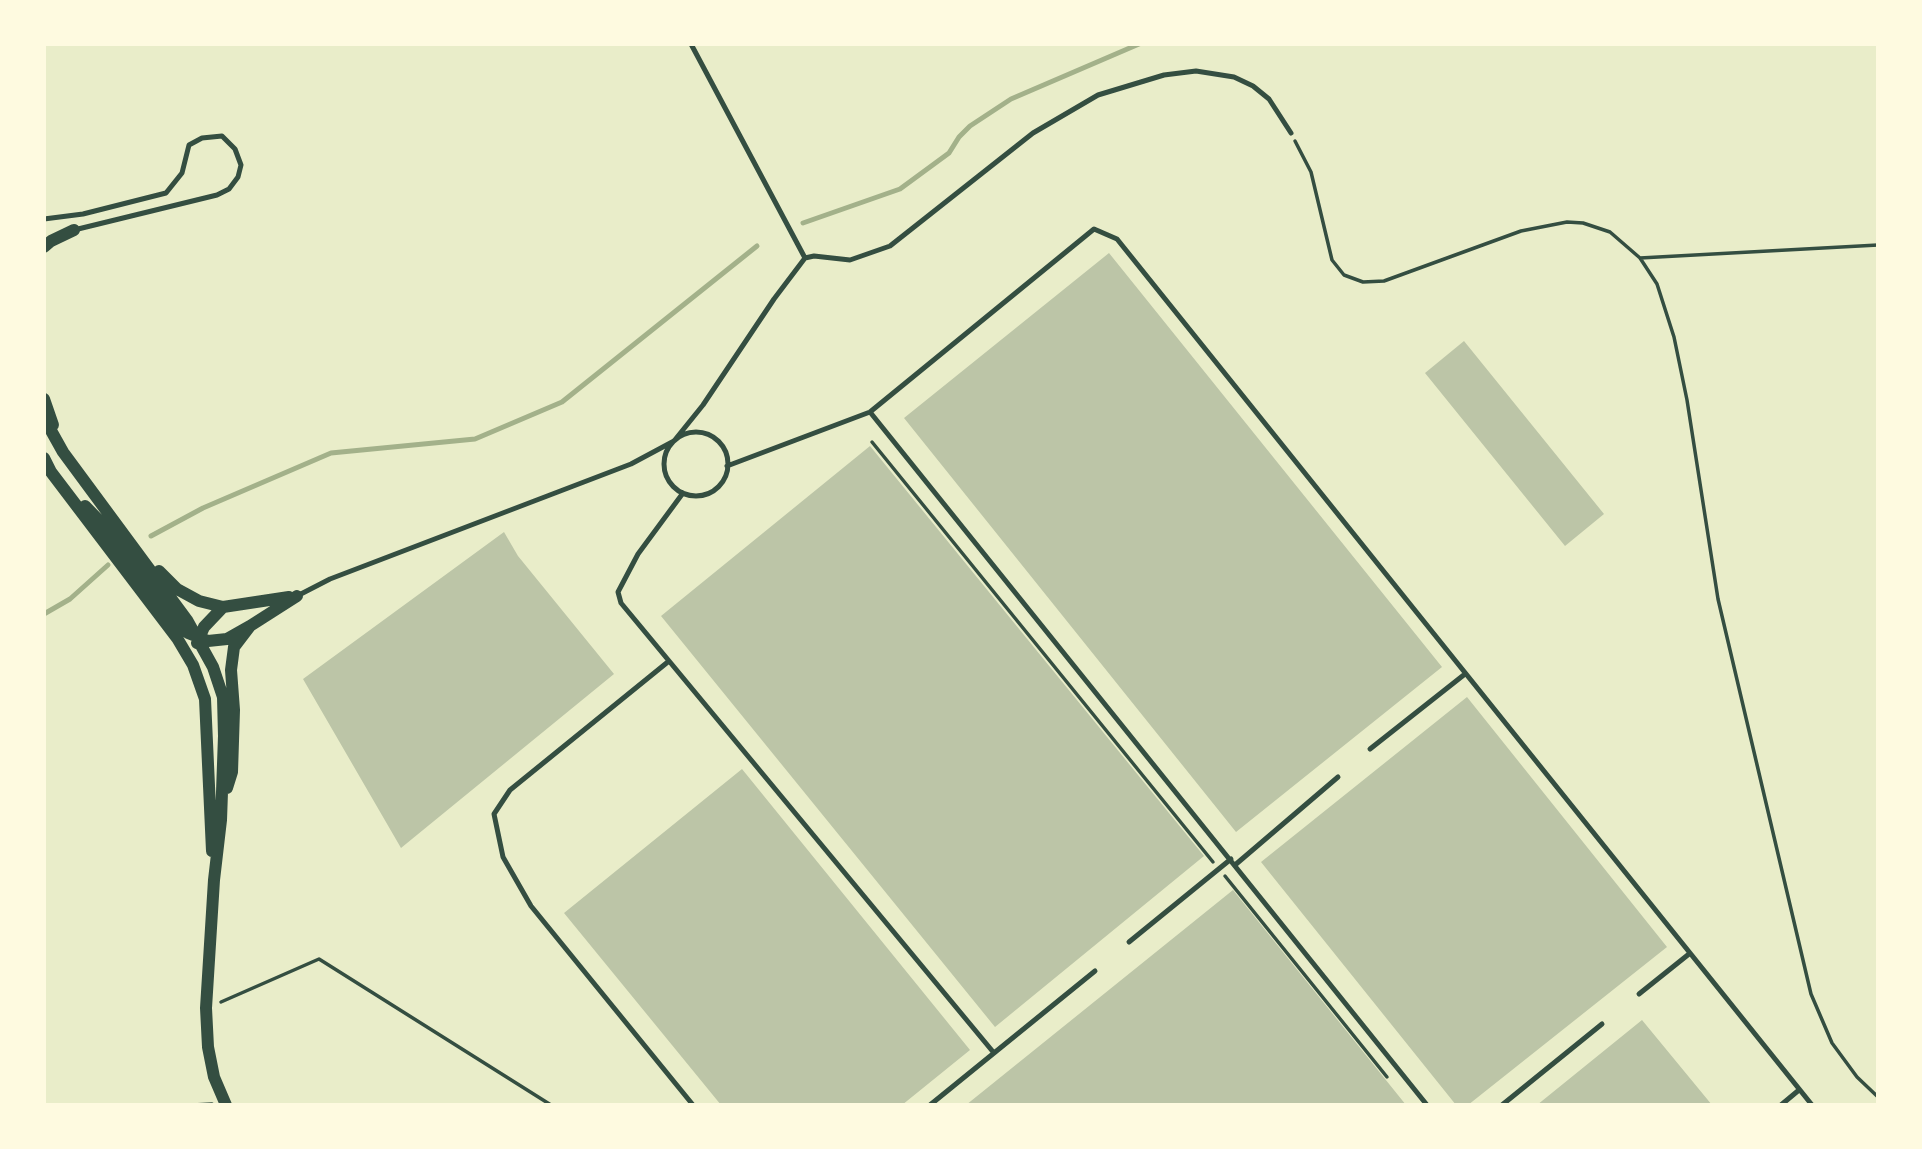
<!DOCTYPE html>
<html>
<head>
<meta charset="utf-8">
<style>
	body { margin:0 }
	#map { position:relative; width:1922px; height:1149px; overflow:hidden; background:#e9edc9; font-family:"Golos Text",sans-serif }
	canvas { display:block }
	.frame { position:absolute; inset:0; border:46px solid #fefae0; pointer-events:none }
</style>
</head>
<body>
<div id="map">
<canvas width="1922" height="1149"></canvas>
<div class="frame"></div>
</div>
<script>
const g = document.querySelector('canvas').getContext('2d');
g.lineJoin = 'round';
const shape = rows => new Path2D(rows.map(r => 'M' + r).join(''));
function trace(path, color, width, dash) { g.strokeStyle = color; g.lineWidth = width; g.lineCap = dash ? 'butt' : 'round'; g.setLineDash(dash || []); g.stroke(path); }
function fillPath(path, color) { g.fillStyle = color; g.fill(path, 'evenodd'); }
trace(shape([
	[803,223,900,189,949,153,959,137,970,126,1011,99,1139,44],
	[151,536,203,508,331,453,475,439,562,402,757,246],
	[44,614,70,599,108,565]
]), '#a3b18a', 5);
fillPath(shape([
	[1109,253,1442,667,1236,832,904,418],
	[1464,341,1604,514,1565,546,1425,373],
	[870,446,1204,856,995,1027,661,616],
	[504,532,518,556,614,674,401,848,303,679],
	[1467,697,1667,947,1468,1105,1456,1105,1261,862],
	[742,769,970,1050,902,1105,721,1105,564,913],
	[1233,890,1406,1105,966,1105],
	[1642,1020,1712,1105,1537,1105]
]), '#bcc5a7');
trace(shape([
	[1295,141,1311,172,1332,260,1344,275,1363,282,1384,281,1521,231,1567,222,1583,223,1610,232,1640,258,1657,284,1674,337,1687,400,1718,599,1811,994,1832,1043,1857,1077,1878,1097],
	[1640,258,1878,245],
	[872,442,1213,862],
	[1225,876,1387,1077],
	[221,1002,319,959,551,1105],
	[193,1105,212,1104]
]), '#344e41', 3.5);
trace(shape([
	[691,44,805,258],
	[44,219,83,214,166,193,182,173,189,145,202,138,222,136,235,149,241,165,238,177,229,189,217,195,74,230],
	[870,412,1427,1105],
	'664 464a32 32 0 1 1 64 0a32 32 0 1 1-64 0Z',
	[727,466,870,412,1094,229,1117,239,1812,1105],
	[683,493,638,554,618,592,621,603,994,1053],
	[297,596,330,579,631,464,674,441,703,405,774,299,805,258,814,256,850,260,890,246,1033,133,1098,95,1164,75,1196,71,1234,77,1253,86,1269,99,1291,133],
	[669,661,510,790,494,814,503,857,531,906,693,1105],
	[1370,749,1465,674],
	[1235,865,1338,777],
	[1129,942,1231,859],
	[1639,994,1689,954],
	[930,1105,1095,971],
	[1502,1105,1602,1024],
	[1781,1105,1799,1090]
]), '#344e41', 5);
trace(shape([
	[44,247,51,241,74,230],
	[44,399,53,425],
	[44,418,63,452,187,620,213,667,223,697,224,736,221,820,214,880,206,1008,208,1047,214,1077,226,1105],
	[44,458,51,472,177,638,193,665,205,699,212,851],
	[85,506,116,538,175,622,188,633,208,641,227,639,250,626],
	[159,571,177,589,199,601,223,607,289,597],
	[197,643,204,627,223,607],
	[227,788,232,772,234,710,231,670,234,647,250,626,297,596]
]), '#344e41', 12);
</script>
</body>
</html>
